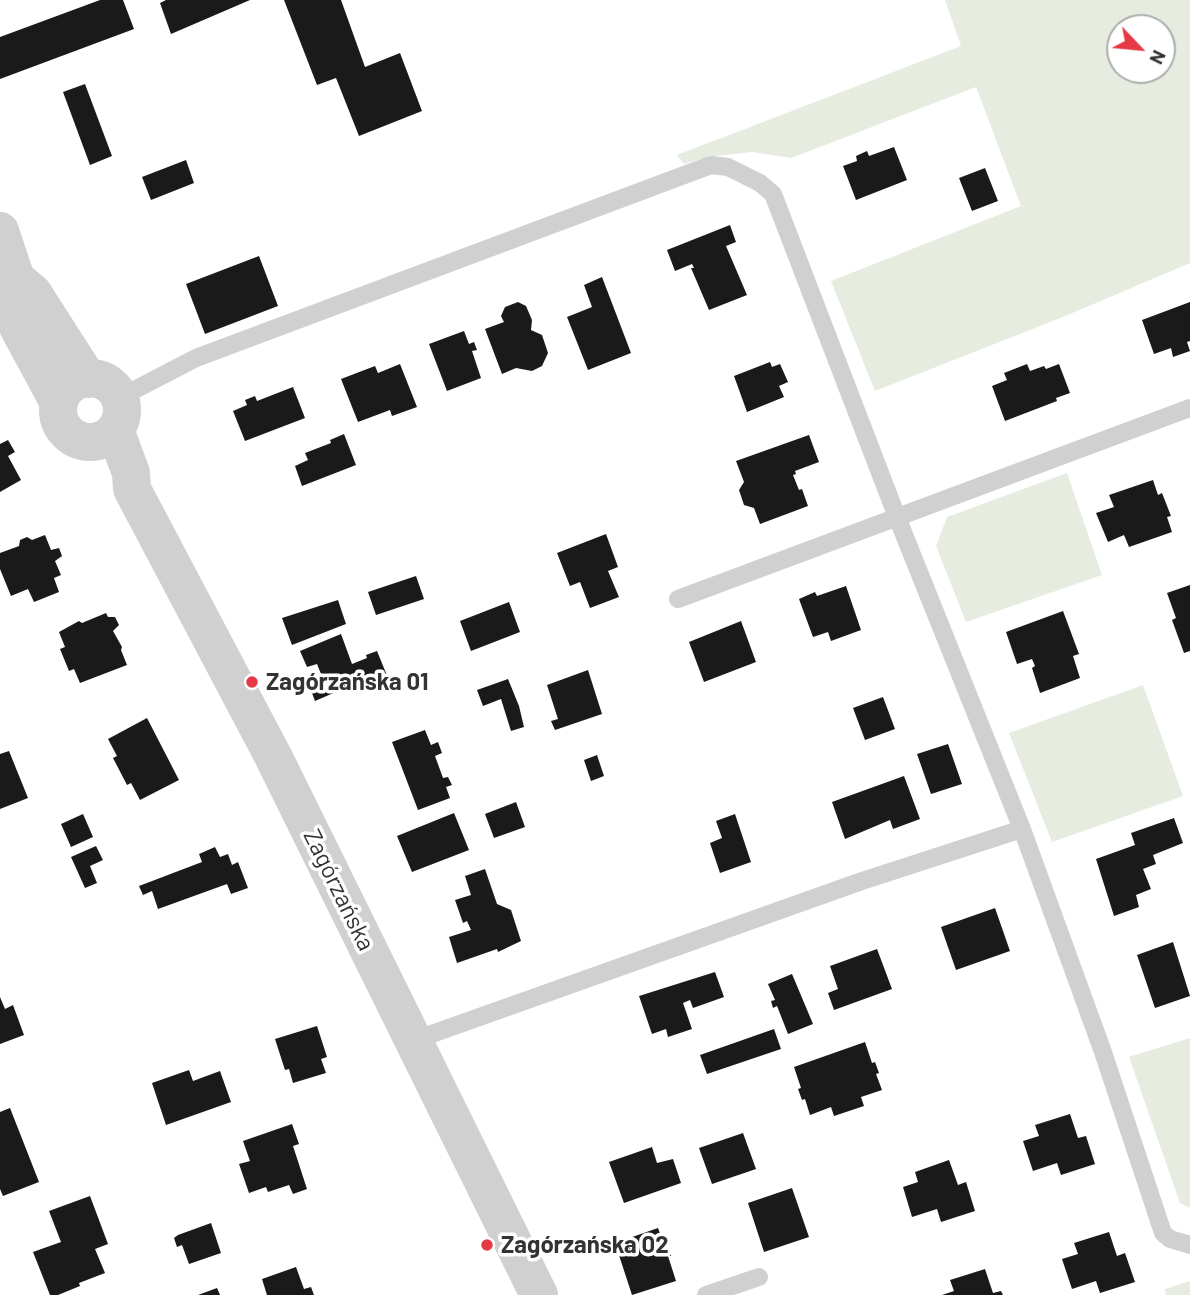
<!DOCTYPE html>
<html>
<head>
<meta charset="utf-8">
<style>
	body { margin:0 }
	#map { position:relative; width:1190px; height:1295px; overflow:hidden; background:#fff; font-family:Barlow,sans-serif }
	canvas { display:block }
	.north { position:absolute; left:1106px; top:14px; width:70px; height:70px; box-sizing:border-box; background:#fff; border:2px solid #adadad; border-radius:50%; rotate:116deg; font-size:19px; font-weight:700; line-height:28px; text-align:center; color:#333 }
	.north::after { content:''; display:block; margin:auto; width:24px; height:32px; background:#e63946; clip-path:polygon(50% 0,100% 100%,50% 72%,0 100%) }
</style>
</head>
<body>
<div id="map">
<canvas width="1190" height="1295"></canvas>
<div class="north">N</div>
</div>
<script>
const g = document.querySelector('canvas').getContext('2d');
g.lineJoin = 'round';
function fillPath(path, color) { g.fillStyle = color; g.fill(path, 'evenodd'); }
const shape = rows => new Path2D(rows.map(r => 'M' + r).join(''));
function trace(path, color, width, dash) { g.strokeStyle = color; g.lineWidth = width; g.lineCap = dash ? 'butt' : 'round'; g.setLineDash(dash || []); g.stroke(path); }
function write(font, color, halo, rows, align = 'center') {
  g.font = font + ' Barlow,sans-serif'; g.lineWidth = 7; g.setLineDash([]); g.textBaseline = 'middle'; g.strokeStyle = halo; g.fillStyle = color; for (const [text, x, y, turn = 0] of rows) {
    g.save(); g.translate(x, y); g.rotate((+turn || 0) * Math.PI / 180); g.textAlign = isNaN(turn) ? turn : align; if (halo) g.strokeText(text, 0, 0); g.fillText(text, 0, 0); g.restore();
  }
}
fillPath(shape([
	[945,0,1190,0,1190,263,1063,317,875,391,831,281,1021,206,976,87,791,158,752,152,708,157,684,164,677,155,961,46],
	[1120,28,1162,28,1162,70,1120,70],
	[1067,473,1102,575,966,622,936,546,947,517],
	[1143,685,1183,796,1052,842,1009,733],
	[1190,1038,1190,1208,1180,1203,1129,1057],
	[1190,1281,1190,1295,1166,1295,1165,1289]
]), '#e6ecdf');
fillPath(shape([
	[100,0,123,0,134,29,0,79,0,37],
	[166,0,250,0,171,34,160,3],
	[284,0,341,0,365,67,400,53,422,111,359,136,336,78,317,85],
	[85,84,112,156,90,165,63,92],
	[894,147,907,180,856,200,843,166,857,161,856,156,867,151,869,156],
	[186,160,194,183,151,200,142,177],
	[985,168,998,201,972,211,959,178],
	[730,225,736,242,726,246,747,295,709,310,691,268,694,268,692,264,675,271,667,250],
	[259,256,278,306,205,334,186,284],
	[602,277,631,353,588,370,567,317,592,307,584,285],
	[518,302,526,306,532,320,531,330,542,335,548,353,542,366,532,371,516,368,502,374,485,329,504,322,501,316,505,307],
	[1190,302,1190,341,1187,342,1190,351,1173,357,1171,348,1154,354,1142,320],
	[464,331,469,344,474,342,477,350,472,351,481,378,447,391,429,344],
	[770,362,772,367,780,364,788,382,779,386,784,397,747,412,734,376],
	[400,364,417,407,392,416,390,410,358,422,341,379,375,366,378,373],
	[1027,364,1030,371,1044,366,1046,369,1059,364,1070,393,1056,398,1057,401,1005,421,992,386,1007,380,1004,373],
	[293,387,305,418,245,441,233,411,247,405,245,400,255,396,257,401],
	[344,434,356,465,302,486,295,466,308,460,305,453,331,443,330,440],
	[809,435,819,462,795,471,796,474,793,475,799,490,802,489,808,506,760,524,754,508,744,505,739,490,744,482,736,461],
	[8,440,15,452,8,456,21,480,0,492,0,444],
	[1153,480,1158,495,1162,493,1171,516,1167,517,1172,532,1129,547,1124,535,1108,542,1096,513,1114,507,1109,495],
	[606,534,618,567,608,571,619,597,590,608,580,582,570,586,557,553],
	[45,535,51,550,59,548,62,556,55,561,61,575,54,578,59,592,34,602,28,589,11,596,0,569,0,553,19,546,20,540,27,537,32,540],
	[416,576,424,599,376,615,368,592],
	[1190,585,1190,651,1184,653,1172,620,1176,618,1167,593],
	[846,586,861,630,831,641,828,632,813,637,799,599,815,592,817,596],
	[338,600,346,624,292,645,282,618],
	[509,602,520,632,471,651,460,621],
	[1063,611,1079,654,1073,656,1080,678,1040,693,1032,668,1035,666,1032,659,1017,664,1006,632],
	[106,613,108,617,115,617,119,625,113,631,122,647,121,650,127,665,80,683,74,669,69,671,60,649,65,647,59,632,79,621,82,623],
	[741,621,756,662,704,682,689,642],
	[341,634,352,664,367,658,366,655,377,651,388,678,362,688,359,682,315,701,307,680,321,674,317,664,307,667,300,651],
	[588,670,602,714,555,730,551,721,558,719,547,685],
	[508,679,519,706,524,727,511,731,501,699,483,706,477,690],
	[883,697,895,729,865,740,853,708],
	[147,718,179,780,140,800,131,783,127,785,113,758,117,756,108,739],
	[425,730,431,745,438,742,442,753,435,756,443,778,448,777,452,785,446,787,450,798,418,810,392,742],
	[948,744,962,784,931,794,917,754],
	[9,751,28,798,0,809,0,754],
	[597,755,604,776,591,781,584,760],
	[904,776,920,819,893,829,890,820,845,839,832,802],
	[516,802,525,827,494,838,485,814],
	[454,813,469,850,412,872,397,836],
	[83,814,93,837,71,847,61,824],
	[735,814,751,862,720,873,710,843,722,838,716,821],
	[1174,818,1183,843,1153,855,1156,864,1143,869,1151,889,1136,895,1139,907,1114,916,1096,859,1135,845,1131,833],
	[96,846,103,860,90,866,97,883,85,888,71,857],
	[215,847,220,857,228,854,232,865,238,862,248,888,231,894,227,884,158,909,152,891,143,895,139,886,202,862,199,854],
	[485,869,497,904,511,910,521,941,498,952,497,949,457,963,449,937,471,930,467,921,463,923,455,900,471,895,465,876],
	[995,908,1010,951,956,970,941,927],
	[1173,942,1190,996,1155,1008,1137,955],
	[877,949,892,989,834,1010,828,993,838,989,830,966],
	[715,972,724,997,693,1008,690,1000,683,1003,692,1029,668,1037,666,1029,652,1034,639,996],
	[792,974,813,1024,788,1034,777,1006,773,1008,771,1001,775,1000,768,984],
	[0,997,5,1009,13,1005,24,1035,0,1044],
	[317,1026,327,1057,321,1059,326,1073,293,1083,289,1069,285,1070,275,1039],
	[774,1029,781,1049,707,1074,700,1055],
	[865,1042,872,1063,875,1062,879,1073,876,1074,882,1090,861,1097,864,1106,834,1116,831,1107,810,1115,805,1099,802,1100,798,1089,801,1088,794,1067],
	[189,1070,193,1081,220,1071,231,1102,166,1125,152,1083],
	[10,1108,39,1182,3,1196,0,1189,0,1112],
	[1070,1114,1078,1138,1086,1136,1095,1164,1061,1175,1057,1163,1033,1171,1023,1141,1039,1136,1035,1125],
	[292,1124,299,1144,293,1146,307,1189,293,1194,289,1185,268,1192,266,1187,249,1193,239,1164,250,1161,243,1141],
	[743,1133,756,1169,712,1184,699,1148],
	[652,1147,657,1163,673,1159,681,1183,624,1203,609,1162],
	[949,1160,958,1185,966,1182,975,1211,941,1222,937,1209,912,1217,903,1187,918,1182,915,1172],
	[792,1188,809,1237,764,1252,748,1203],
	[90,1196,108,1244,95,1249,105,1273,79,1283,80,1286,58,1295,50,1295,33,1252,61,1242,49,1211],
	[211,1223,221,1253,189,1264,182,1245,177,1247,174,1238,178,1235],
	[658,1228,667,1253,670,1252,671,1256,668,1256,676,1281,632,1295,615,1243],
	[1109,1232,1117,1256,1125,1253,1135,1282,1100,1293,1096,1281,1072,1289,1062,1259,1078,1254,1074,1243],
	[296,1267,304,1289,311,1287,314,1295,267,1295,262,1279],
	[985,1269,993,1293,1001,1291,1003,1295,942,1295,954,1291,950,1280],
	[217,1288,220,1295,198,1295]
]), '#1a1a1a');
trace(shape([
	[119,398,196,358,711,165,728,167,760,183,773,194,897,517,1022,829,1103,1052,1163,1233,1170,1239,1190,1245],
	[678,599,1190,408],
	[412,1041,862,881,1022,829],
	[706,1295,759,1277]
]), '#d0d0d0', 18);
trace(shape([
	[0,231,16,279,13,309,18,327,59,403],
	[16,279,33,293,88,379],
	'58 410a32 32 0 1 1 64 0a32 32 0 1 1-64 0Z',
	[115,430,131,473,132,489,273,756,539,1295]
]), '#d0d0d0', 38);
for (const [x, y, r, color] of [
	[252,682,7,"#e63946"],
	[487,1245,7,"#e63946"]
]) { const dot = new Path2D(); dot.arc(x, y, r, 0, 2 * Math.PI); g.fillStyle = color; g.fill(dot); trace(dot, '#fff', 2.5); }
write('bold 24px', '#333', '#fff', [
	["Zagórzańska 01",266,682],
	["Zagórzańska 02",501,1245]
], 'left');
write('24px', '#333', '#fff', [
	["Zagórzańska",339,890,64]
]);
</script>
</body>
</html>
